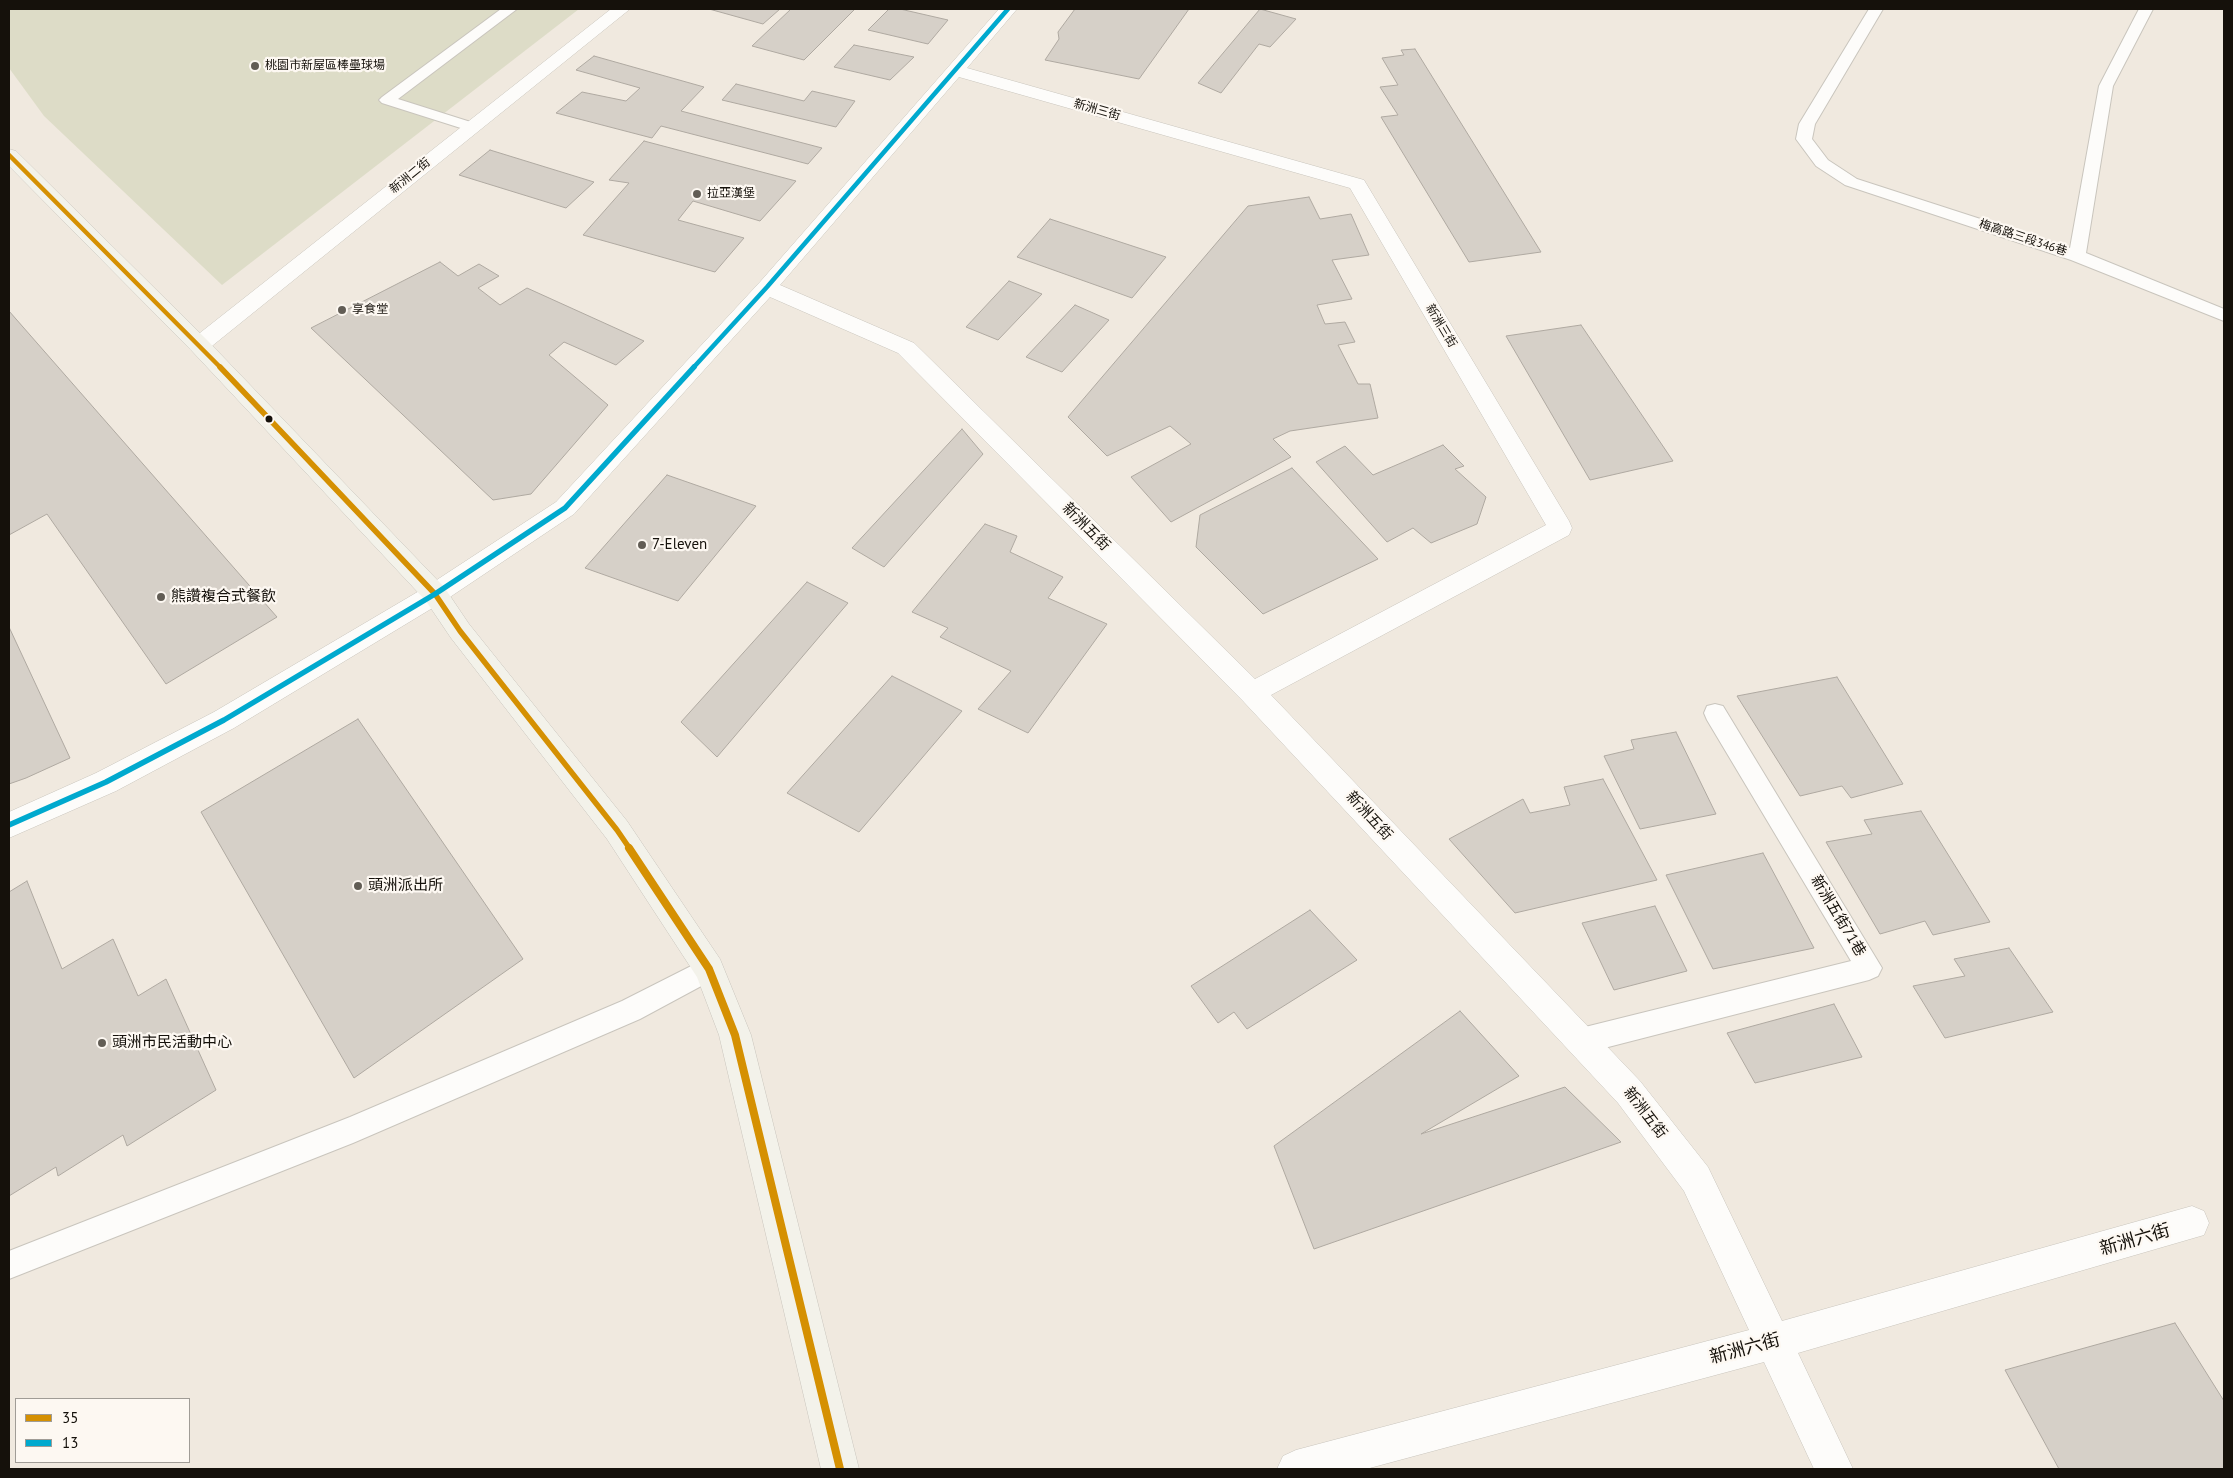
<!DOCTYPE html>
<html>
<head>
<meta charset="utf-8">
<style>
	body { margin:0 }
	#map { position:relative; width:2233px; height:1478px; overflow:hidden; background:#f0e9df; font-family:"PT Sans",sans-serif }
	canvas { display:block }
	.frame { position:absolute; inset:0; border:10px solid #15110b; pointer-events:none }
	.legend { position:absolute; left:15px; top:1398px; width:175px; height:65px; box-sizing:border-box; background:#fdf8f2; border:1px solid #a09c96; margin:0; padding:6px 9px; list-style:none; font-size:15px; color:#15110b }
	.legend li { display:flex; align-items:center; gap:10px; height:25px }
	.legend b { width:25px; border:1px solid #a09c96 }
</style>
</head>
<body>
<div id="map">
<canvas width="2233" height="1478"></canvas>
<div class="frame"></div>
<ul class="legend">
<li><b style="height:6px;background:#d59002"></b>35</li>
<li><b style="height:6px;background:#00a9ce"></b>13</li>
</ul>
</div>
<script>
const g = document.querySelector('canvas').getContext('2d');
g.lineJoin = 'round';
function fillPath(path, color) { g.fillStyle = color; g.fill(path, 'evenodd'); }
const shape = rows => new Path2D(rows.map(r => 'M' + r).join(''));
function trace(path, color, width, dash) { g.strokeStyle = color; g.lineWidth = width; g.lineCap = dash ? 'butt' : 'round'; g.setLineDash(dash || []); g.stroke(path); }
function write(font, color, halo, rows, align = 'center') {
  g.font = font + ' "PT Sans","Noto Sans TC",sans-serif'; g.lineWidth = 4.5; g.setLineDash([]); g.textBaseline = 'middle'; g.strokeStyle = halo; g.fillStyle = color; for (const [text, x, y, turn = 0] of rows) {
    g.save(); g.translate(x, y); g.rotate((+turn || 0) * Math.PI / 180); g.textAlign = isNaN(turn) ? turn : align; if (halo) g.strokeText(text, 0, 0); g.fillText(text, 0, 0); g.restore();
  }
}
fillPath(shape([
	[9,9,579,9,222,285,44,116,9,68]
]), '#dddcc7');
const building = shape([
	[709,9,780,9,763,24,709,9],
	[791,9,855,9,804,60,752,46,791,9],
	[889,9,900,9,948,20,928,44,868,30,889,9],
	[1075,9,1189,9,1139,79,1045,60,1059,39,1058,32,1075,9],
	[1260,9,1296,19,1270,47,1259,44,1221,93,1198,83,1260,9],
	[854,45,914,57,890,80,834,67,854,45],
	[1415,49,1541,252,1469,262,1381,117,1398,115,1380,87,1398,85,1382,58,1404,55,1401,50,1415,49],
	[594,56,704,87,681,111,822,148,808,164,661,126,652,138,556,113,582,92,626,101,640,88,576,70,594,56],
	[736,84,804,101,812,91,855,101,836,127,722,100,736,84],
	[644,141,796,181,760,221,693,201,678,220,744,238,715,272,583,235,629,183,609,180,644,141],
	[490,150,594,182,566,208,459,175,490,150],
	[1309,197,1320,219,1351,214,1369,255,1332,260,1352,299,1317,305,1325,324,1345,322,1355,342,1338,345,1358,384,1370,384,1378,418,1290,431,1273,439,1291,457,1171,522,1131,477,1191,444,1170,426,1107,456,1068,417,1248,206,1309,197],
	[1050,219,1166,257,1132,298,1017,257,1050,219],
	[440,262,458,276,479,264,499,276,478,288,500,305,527,288,644,341,616,365,564,342,549,355,608,405,531,494,493,500,311,328,440,262],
	[1009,281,1042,294,998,340,966,327,1009,281],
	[1075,305,1109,320,1062,372,1026,357,1075,305],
	[9,311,277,617,166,684,47,514,9,535,9,311],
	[1581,325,1673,461,1590,480,1506,336,1581,325],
	[962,429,983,454,884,567,852,548,962,429],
	[1443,445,1464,466,1455,469,1486,497,1477,524,1431,543,1413,528,1387,542,1316,462,1345,446,1373,475,1443,445],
	[1292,468,1378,559,1263,614,1196,547,1200,515,1292,468],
	[667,475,756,506,678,601,585,568,667,475],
	[985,524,1017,536,1010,552,1063,577,1048,598,1107,624,1028,733,978,709,1011,671,940,637,948,628,912,612,985,524],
	[807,582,848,603,717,757,681,722,807,582],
	[9,627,70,758,26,778,9,784,9,627],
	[892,676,962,711,859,832,787,793,892,676],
	[1837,677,1903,784,1851,798,1842,786,1800,796,1737,696,1837,677],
	[358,719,523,959,354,1078,201,812,358,719],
	[1676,732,1716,814,1640,829,1604,756,1634,749,1631,740,1676,732],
	[1603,779,1657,880,1515,913,1449,839,1523,799,1530,813,1570,805,1564,787,1603,779],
	[1921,811,1990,922,1933,935,1925,921,1880,934,1826,842,1872,834,1864,820,1921,811],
	[1763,853,1814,948,1713,969,1666,875,1763,853],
	[27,881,62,969,113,939,138,996,166,979,216,1090,127,1146,123,1135,58,1176,56,1167,9,1196,9,892,27,881],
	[1655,906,1687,971,1614,990,1582,923,1655,906],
	[1310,910,1357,960,1247,1029,1234,1012,1218,1023,1191,986,1310,910],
	[2009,948,2053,1012,1945,1038,1913,986,1965,976,1954,959,2009,948],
	[1834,1004,1862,1057,1755,1083,1727,1033,1834,1004],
	[1460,1011,1519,1076,1421,1134,1565,1087,1621,1142,1314,1249,1274,1146,1460,1011],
	[2175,1323,2224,1401,2224,1469,2059,1469,2005,1370,2175,1323]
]);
fillPath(building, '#d6d0c8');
trace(building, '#afa9a1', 1);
const service = shape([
	[501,9,517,9,398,99,477,124,480,127,477,130,467,130,382,103,379,100,382,97,501,9],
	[1869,9,1883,9,1815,124,1812,139,1828,160,1857,179,2070,248,2099,86,2139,9,2153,9,2113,86,2086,253,2224,309,2224,321,2071,260,1845,185,1816,166,1796,139,1799,124,1869,9],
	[1715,704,1723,706,1882,968,1878,976,1869,980,1581,1054,1572,1050,1568,1041,1572,1032,1581,1028,1851,961,1707,720,1704,713,1707,706,1715,704],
	[709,957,718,961,722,969,718,977,640,1019,353,1143,9,1279,9,1251,350,1117,622,1001,709,957]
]);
const minor = shape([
	[611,9,630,9,207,350,199,352,191,350,188,345,191,340,611,9],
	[999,9,1017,9,967,68,1364,180,1569,521,1572,528,1569,535,1271,695,1640,1081,1708,1167,1782,1321,2192,1206,2204,1211,2209,1223,2204,1235,1798,1353,1853,1469,1814,1469,1764,1362,1366,1469,1277,1469,1283,1456,1296,1450,1749,1330,1684,1191,1618,1103,1243,701,898,353,770,297,574,514,444,601,234,728,116,791,9,838,9,812,96,773,214,712,426,587,556,502,760,282,999,9],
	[959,77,1350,188,1546,525,1255,679,914,343,780,285,959,77]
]);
const secondary = shape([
	[9,149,16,151,207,340,444,587,469,624,627,821,720,959,751,1035,859,1469,821,1469,719,1035,697,977,607,839,451,638,426,601,191,350,9,166,9,149]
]);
trace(service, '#c9c5bd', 2);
trace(minor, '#c9c5bd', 1);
trace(secondary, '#c9c5bd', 1);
fillPath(service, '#fdfcfa');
fillPath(minor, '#fdfcfa');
fillPath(secondary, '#f3f2ea');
trace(shape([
	[9,155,221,368]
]), '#d59002', 4.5);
trace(shape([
	[220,367,435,594,460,631,617,830,630,849]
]), '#d59002', 5.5);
trace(shape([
	[629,848,709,969,735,1035,840,1469]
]), '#d59002', 8);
trace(shape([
	[693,368,767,287,1008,9]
]), '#00a9ce', 4.5);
trace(shape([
	[9,825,106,782,224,720,435,594,565,508,694,367]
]), '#00a9ce', 5.5);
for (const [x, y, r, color] of [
	[255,66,5,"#625d55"],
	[697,194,5,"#625d55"],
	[342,310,5,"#625d55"],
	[269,419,4.5,"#15110b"],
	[642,545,5,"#625d55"],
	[161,597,5,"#625d55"],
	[358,886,5,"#625d55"],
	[102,1043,5,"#625d55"]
]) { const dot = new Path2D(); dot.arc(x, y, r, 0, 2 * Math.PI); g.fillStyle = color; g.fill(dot); trace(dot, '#fdf8f2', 2); }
write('12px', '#15110b', '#fdf8f2', [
	["桃園市新屋區棒壘球場",265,66],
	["拉亞漢堡",707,194],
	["享食堂",352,310]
], 'left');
write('12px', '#15110b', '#fdf8f2', [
	["新洲三街",1097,110,16],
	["新洲二街",410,176,-39],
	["梅高路三段346巷",2023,238,18],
	["新洲三街",1441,326,59]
]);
write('15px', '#15110b', '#fdf8f2', [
	["新洲五街",1086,527,45],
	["新洲五街",1369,816,47],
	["新洲五街71巷",1838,916,59],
	["新洲五街",1645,1113,52]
]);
write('15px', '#15110b', '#fdf8f2', [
	["7-Eleven",652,545],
	["熊讚複合式餐飲",171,597],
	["頭洲派出所",368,886],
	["頭洲市民活動中心",112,1043]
], 'left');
write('18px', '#15110b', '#fdf8f2', [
	["新洲六街",2135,1240,-16],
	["新洲六街",1745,1349,-15]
]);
</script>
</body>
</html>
